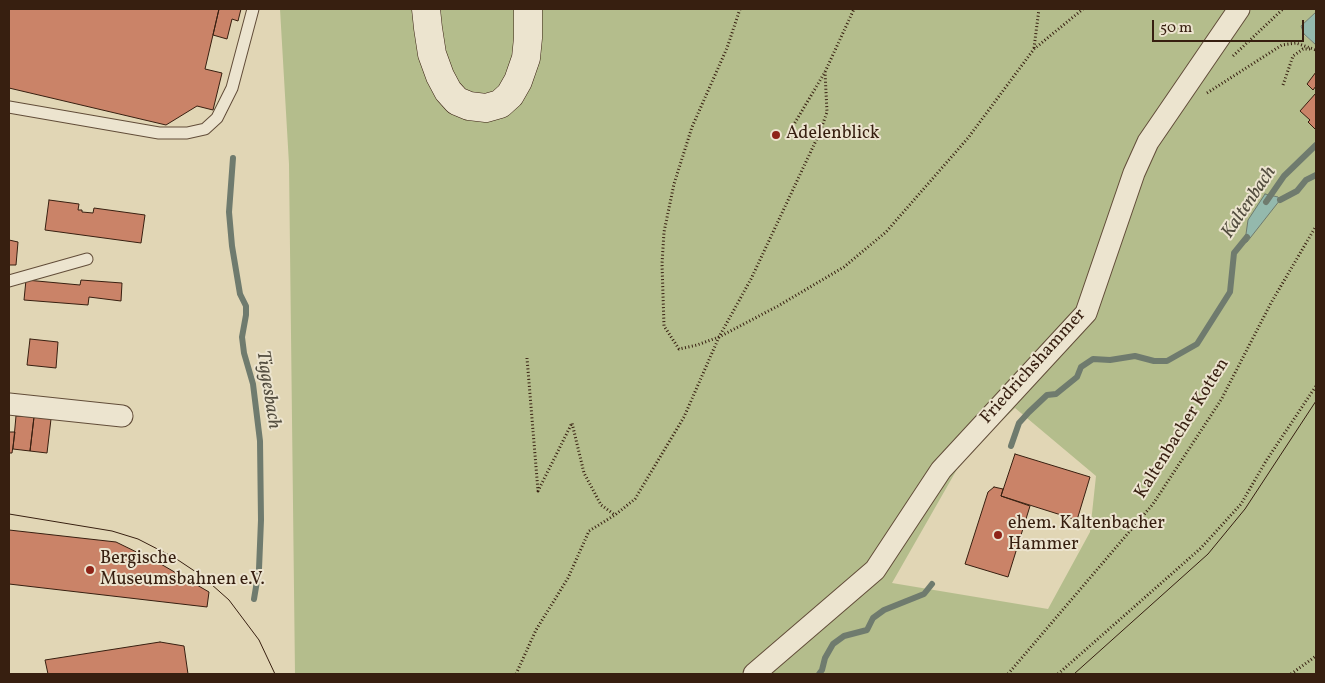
<!DOCTYPE html>
<html>
<head>
<meta charset="utf-8">
<style>
	body { margin:0 }
	#map { position:relative; width:1325px; height:683px; overflow:hidden; background:#e1d6b5; font-family:Vollkorn,serif }
	canvas { display:block }
	.frame { position:absolute; inset:0; border:10px solid #371f10; pointer-events:none }
	.scale { position:absolute; left:1152px; top:20px; width:152px; height:22px; box-sizing:border-box; border:2px solid #371f10; border-top:0; padding-left:6px; font-size:15px; line-height:18px; white-space:nowrap; color:#371f10; -webkit-text-stroke:4px #ece4cf; paint-order:stroke }
</style>
</head>
<body>
<div id="map">
<canvas width="1325" height="683"></canvas>
<div class="frame"></div>
<div class="scale">50 m</div>
</div>
<script>
const g = document.querySelector('canvas').getContext('2d');
g.lineJoin = 'round';
function fillPath(path, color) { g.fillStyle = color; g.fill(path, 'evenodd'); }
const shape = rows => new Path2D(rows.map(r => 'M' + r).join(''));
function trace(path, color, width, dash) { g.strokeStyle = color; g.lineWidth = width; g.lineCap = dash ? 'butt' : 'round'; g.setLineDash(dash || []); g.stroke(path); }
function write(font, color, halo, rows, align = 'center') {
  g.font = font + ' Vollkorn,serif'; g.lineWidth = 4; g.setLineDash([]); g.textBaseline = 'middle'; g.strokeStyle = halo; g.fillStyle = color; for (const [text, x, y, turn = 0] of rows) {
    g.save(); g.translate(x, y); g.rotate((+turn || 0) * Math.PI / 180); g.textAlign = isNaN(turn) ? turn : align; if (halo) g.strokeText(text, 0, 0); g.fillText(text, 0, 0); g.restore();
  }
}
fillPath(shape([
	[280,9,1316,9,1316,12,1301,26,1304,35,1316,45,1316,674,295,674,289,164],
	[1015,408,1096,476,1090,532,1048,609,892,583,964,457]
]), '#b4bd8c');
const water = shape([
	[1316,12,1316,45,1304,34,1301,26,1316,12],
	[1265,194,1278,197,1280,200,1247,242,1242,243,1246,234,1248,220,1265,194]
]);
fillPath(water, '#94b9ad');
trace(water, '#6f7b6e', 1);
trace(shape([
	[233,158,229,212,232,246,240,294,246,306,246,315,242,337,244,353,253,384,260,441,261,520,259,569,254,599],
	[1280,200,1297,191,1306,180,1316,175],
	[1266,202,1284,176,1316,145],
	[1011,446,1019,423,1029,412,1047,395,1056,394,1077,377,1081,367,1093,359,1110,360,1135,356,1154,361,1167,361,1197,344,1230,292,1234,253,1247,237],
	[819,674,822,670,825,658,833,644,844,636,867,630,873,618,884,610,924,594,932,584]
]), '#6f7b6e', 6);
const building = shape([
	[9,9,219,9,205,69,222,73,213,110,197,106,166,125,9,88,9,9],
	[219,9,241,9,238,21,232,19,227,39,213,35,219,9],
	[1316,72,1316,86,1313,90,1307,84,1316,72],
	[1316,93,1316,130,1308,122,1310,120,1300,111,1316,93],
	[49,200,79,204,78,210,82,210,82,212,93,213,94,208,145,215,141,243,45,230,49,200],
	[9,240,18,242,16,265,9,265,9,240],
	[26,280,80,285,81,280,122,283,121,301,89,297,88,305,24,300,26,280],
	[30,339,58,342,56,368,27,365,30,339],
	[16,416,34,417,30,451,13,449,16,416],
	[34,417,51,419,47,453,30,451,34,417],
	[9,432,15,432,12,453,9,453,9,432],
	[1015,454,1090,477,1077,520,1001,496,1015,454],
	[994,487,1003,489,1001,496,1030,506,1008,577,965,564,988,492,994,487],
	[9,530,116,542,159,563,209,592,207,607,9,584,9,530],
	[160,642,184,646,188,674,48,674,45,660,160,642]
]);
fillPath(building, '#ca8368');
trace(building, '#371f10', 1);
const lane = shape([
	[9,107,159,133,187,133,205,129,217,118,232,88,253,9],
	[9,281,87,259]
]);
const street = shape([
	[9,404,122,416],
	[754,674,875,570,941,470,1086,313,1134,173,1148,142,1239,9]
]);
const secondary = shape([
	[426,9,428,28,432,54,440,76,448,91,457,101,469,106,486,108,500,104,510,95,518,81,526,58,528,38,528,9]
]);
trace(lane, '#624d39', 13);
trace(street, '#624d39', 23);
trace(secondary, '#371f10', 29);
trace(shape([
	[740,9,727,48,692,127,674,184,664,232,662,264,664,326,679,349,697,345,719,337,778,306,844,267,886,232,968,138,1034,49,1083,9],
	[1034,48,1039,9],
	[1233,56,1283,9],
	[1283,85,1293,56,1303,49,1310,49],
	[1207,93,1282,45,1296,43,1316,50],
	[793,126,825,72,854,9],
	[527,358,538,491,572,423,584,473,601,505,615,515],
	[516,674,536,630,568,578,589,531,615,515,635,499,684,417,719,337,751,279,820,132,827,112,825,72],
	[1008,674,1153,504,1221,400,1271,303,1316,226],
	[1058,674,1201,548,1241,504,1266,461,1316,386],
	[1291,674,1316,656]
]), '#371f10', 3, [1, 2.5]);
trace(lane, '#ece4cf', 11);
trace(street, '#ece4cf', 21);
trace(secondary, '#ece4cf', 28);
trace(shape([
	[9,514,112,531,138,539,175,558,202,576,229,600,259,640,275,674],
	[1074,674,1208,554,1245,509,1316,401]
]), '#371f10', 1);
for (const [x, y, r, color] of [
	[776,135,5,"#8f2418"],
	[998,535,5,"#8f2418"],
	[90,570,5,"#8f2418"]
]) { const dot = new Path2D(); dot.arc(x, y, r, 0, 2 * Math.PI); g.fillStyle = color; g.fill(dot); trace(dot, '#ece4cf', 2); }
write('18px', '#371f10', '#ece4cf', [
	["Adelenblick",786,135],
	["ehem. Kaltenbacher",1008,525],
	["Hammer",1008,546],
	["Bergische",100,560],
	["Museumsbahnen e.V.",100,581]
], 'left');
write('18px', '#371f10', '#ece4cf', [
	["Friedrichshammer",1034,367,-48],
	["Kaltenbacher Kotten",1183,429,-58]
]);
write('italic 19px', '#534d3f', '#ece4cf', [
	["Kaltenbach",1250,203,-56],
	["Tiggesbach",267,390,81]
]);
</script>
</body>
</html>
